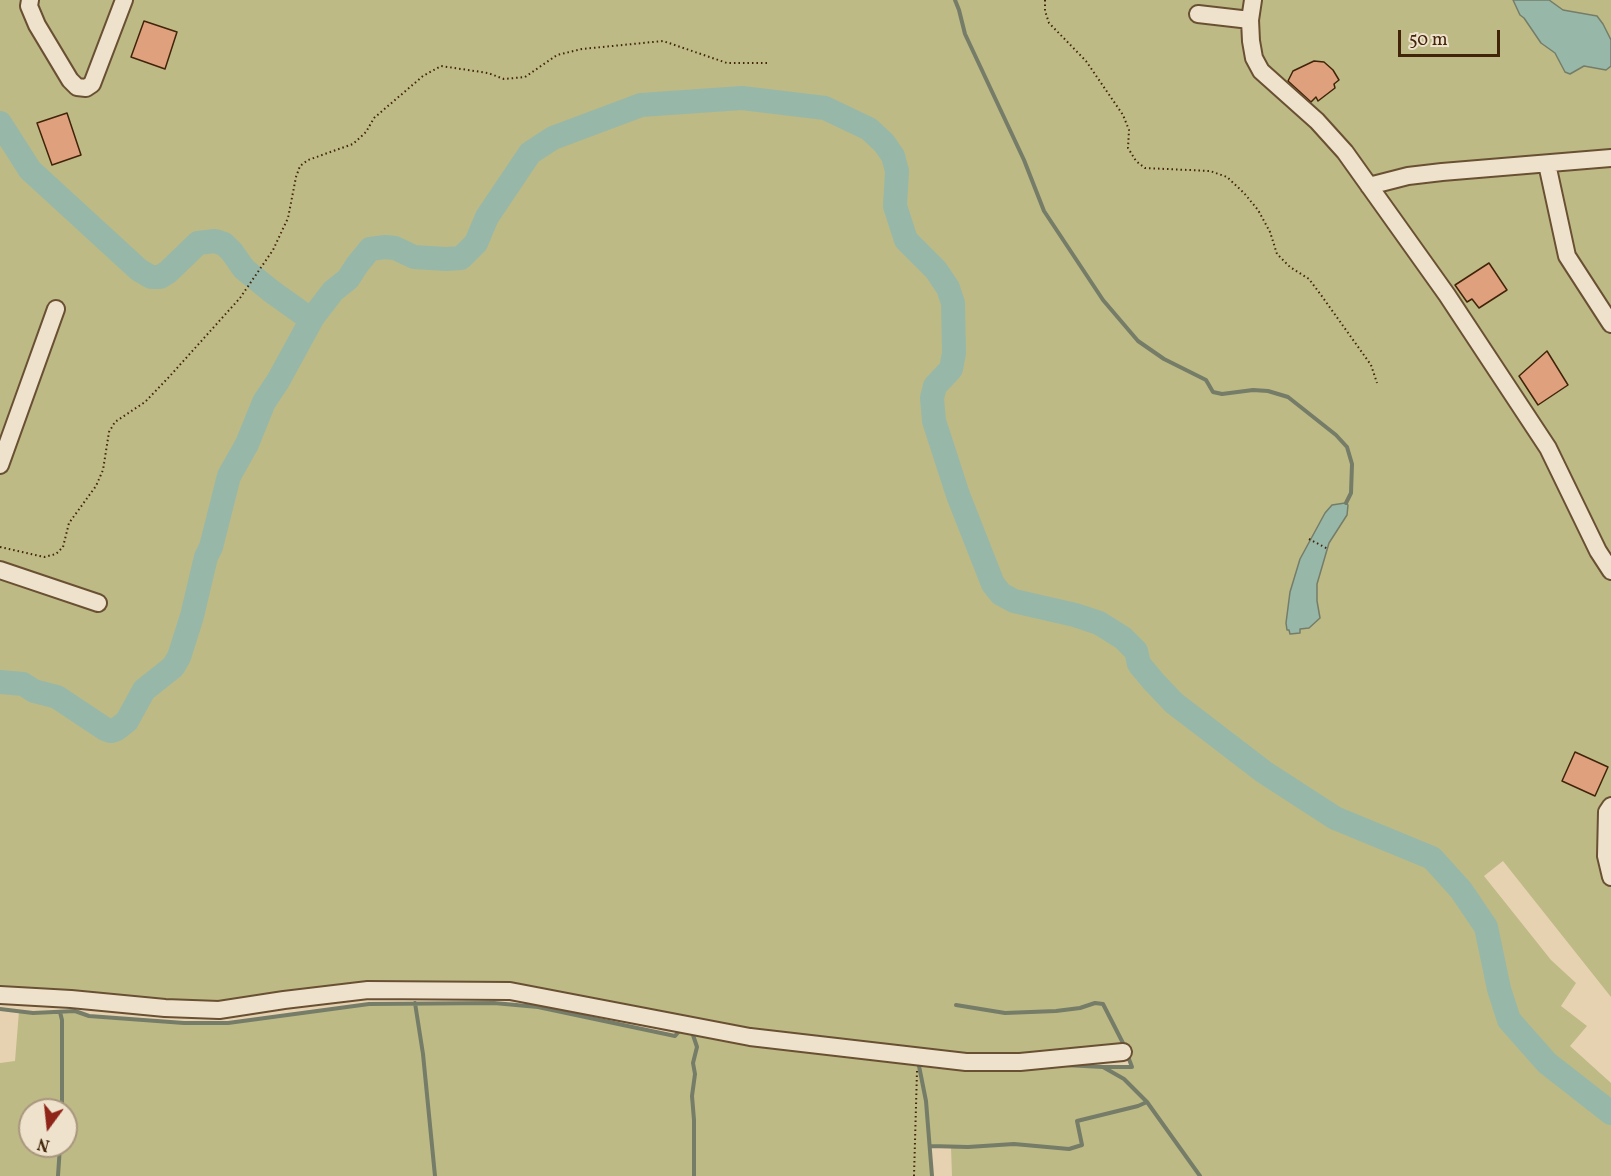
<!DOCTYPE html>
<html>
<head>
<meta charset="utf-8">
<style>
	body { margin:0 }
	#map { position:relative; width:1611px; height:1176px; overflow:hidden; background:#e6d2b1; font-family:Vollkorn,serif }
	canvas { display:block }
	.north { position:absolute; left:18px; top:1098px; width:60px; height:60px; box-sizing:border-box; background:#efe2cc; border:2px solid #a9967e; border-radius:50%; rotate:195deg; font-size:16px; font-weight:700; line-height:24px; text-align:center; color:#412409 }
	.north::after { content:''; display:block; margin:auto; width:21px; height:27px; background:#8f2418; clip-path:polygon(50% 0,100% 100%,50% 72%,0 100%) }
	.scale { position:absolute; left:1398px; top:30px; width:102px; height:27px; box-sizing:border-box; border:3px solid #412409; border-top:0; padding-left:8px; font-size:18px; line-height:21px; white-space:nowrap; color:#412409; -webkit-text-stroke:4px #efe2cc; paint-order:stroke }
</style>
</head>
<body>
<div id="map">
<canvas width="1611" height="1176"></canvas>
<div class="north">N</div>
<div class="scale">50 m</div>
</div>
<script>
const g = document.querySelector('canvas').getContext('2d');
g.lineJoin = 'round';
function fillPath(path, color) { g.fillStyle = color; g.fill(path, 'evenodd'); }
const shape = rows => new Path2D(rows.map(r => 'M' + r).join(''));
function trace(path, color, width, dash) { g.strokeStyle = color; g.lineWidth = width; g.lineCap = dash ? 'butt' : 'round'; g.setLineDash(dash || []); g.stroke(path); }
fillPath(shape([
	[0,0,1611,0,1611,997,1503,861,1484,876,1551,960,1576,983,1561,1006,1587,1026,1570,1046,1611,1083,1611,1176,952,1176,951,1147,931,1146,932,1176,0,1176,0,1063,15,1061,19,1011,33,1013,75,1011,89,1016,184,1023,228,1023,369,1004,494,1003,538,1007,674,1036,681,1029,691,1030,759,1045,833,1051,865,1055,884,1055,954,1066,992,1067,1056,1064,1132,1067,1125,1048,981,1060,719,1027,641,1011,597,1005,539,992,480,985,392,985,358,988,202,1007,76,995,0,992],
	[30,1110,66,1110,66,1146,30,1146]
]), '#bdba86');
const water = shape([
	[1513,0,1549,0,1563,10,1597,16,1603,24,1611,40,1611,66,1606,70,1584,66,1570,74,1565,72,1555,53,1541,43,1524,18,1520,15,1513,0],
	[1345,503,1348,505,1347,515,1329,543,1317,584,1317,601,1320,618,1309,628,1300,629,1300,633,1290,634,1289,630,1287,630,1286,623,1290,592,1300,559,1325,513,1332,505,1345,503]
]);
fillPath(water, '#97b8a8');
trace(water, '#757d68', 1.5);
trace(shape([
	[955,0,959,10,965,34,1024,160,1044,211,1103,300,1138,341,1164,359,1206,380,1213,392,1222,394,1253,390,1268,391,1288,397,1336,435,1347,447,1352,464,1351,493,1346,503],
	[415,1003,423,1054,435,1176],
	[956,1005,1005,1013,1056,1011,1080,1008,1095,1003,1103,1004,1125,1047],
	[0,1009,33,1013,75,1011,89,1016,184,1023,228,1023,369,1004,494,1003,538,1007,675,1036,680,1030],
	[60,1012,62,1020,62,1110],
	[692,1032,697,1047,693,1063,695,1074,692,1096,694,1120,694,1176],
	[918,1061,926,1101,932,1176],
	[1065,1065,1103,1067,1124,1079,1147,1102,1200,1176],
	[1103,1067,1132,1067,1127,1054],
	[930,1146,968,1147,1014,1144,1069,1149,1082,1145,1077,1121,1138,1106,1147,1102],
	[58,1176,60,1146]
]), '#757d68', 4);
trace(shape([
	[0,123,30,170,139,270,151,277,160,277,168,272,198,243,215,241,224,244,232,252,244,269,271,291,306,316,313,317],
	[0,682,23,684,34,691,57,697,105,729,111,731,117,729,127,721,144,690,173,667,179,657,192,616,206,557,211,547,229,476,247,444,264,402,278,381,313,317,333,291,348,279,357,265,370,249,385,247,395,248,414,257,446,259,461,258,476,243,487,217,530,153,553,138,641,105,742,98,825,108,869,129,884,143,893,156,897,171,895,206,906,240,936,270,948,288,953,303,954,353,951,369,935,386,932,398,934,421,958,495,993,584,1001,594,1014,601,1075,615,1099,623,1123,638,1136,651,1139,664,1154,682,1174,703,1264,772,1335,818,1432,858,1461,890,1486,927,1499,989,1509,1020,1547,1063,1611,1113]
]), '#97b8a8', 24);
const building = shape([
	[144,21,177,32,165,69,131,57,144,21],
	[1314,61,1324,62,1333,70,1339,80,1334,84,1335,88,1318,101,1316,97,1311,102,1288,81,1293,71,1314,61],
	[67,113,81,155,52,165,37,123,67,113],
	[1489,263,1507,290,1479,308,1472,299,1467,302,1455,285,1489,263],
	[1547,351,1568,385,1538,405,1519,376,1547,351],
	[1575,752,1608,767,1595,796,1562,781,1575,752]
]);
fillPath(building, '#dfa07e');
trace(building, '#412409', 1.5);
const minor = shape([
	[30,0,29,6,37,25,70,80,77,87,86,88,92,84,124,0],
	[1253,0,1250,20,1251,41,1254,58,1261,71,1317,121,1345,152,1447,295,1548,448,1598,551,1611,571],
	[1198,14,1250,20],
	[1547,164,1567,256,1611,324],
	[1369,186,1408,176,1442,172,1611,158],
	[0,465,56,309],
	[0,570,98,603],
	[1611,806,1607,812,1606,856,1611,877],
	[0,995,71,999,165,1008,219,1010,284,1000,368,990,510,991,750,1037,966,1062,1020,1062,1123,1052]
]);
trace(minor, '#6a5033', 20);
trace(shape([
	[1045,0,1045,11,1049,23,1086,61,1123,115,1129,130,1128,148,1136,161,1145,168,1210,171,1227,177,1244,193,1258,210,1270,232,1277,254,1290,267,1309,279,1321,295,1371,365,1377,383],
	[1309,539,1328,549],
	[0,547,44,557,56,554,63,547,69,523,96,486,103,470,109,432,115,422,145,402,169,377,240,298,273,250,288,218,296,177,300,166,308,160,353,144,366,132,374,118,423,76,441,66,488,73,504,79,525,77,557,55,582,49,663,41,727,63,768,63],
	[914,1176,917,1071]
]), '#412409', 2, [1.5, 3]);
trace(minor, '#efe2cc', 16);
</script>
</body>
</html>
